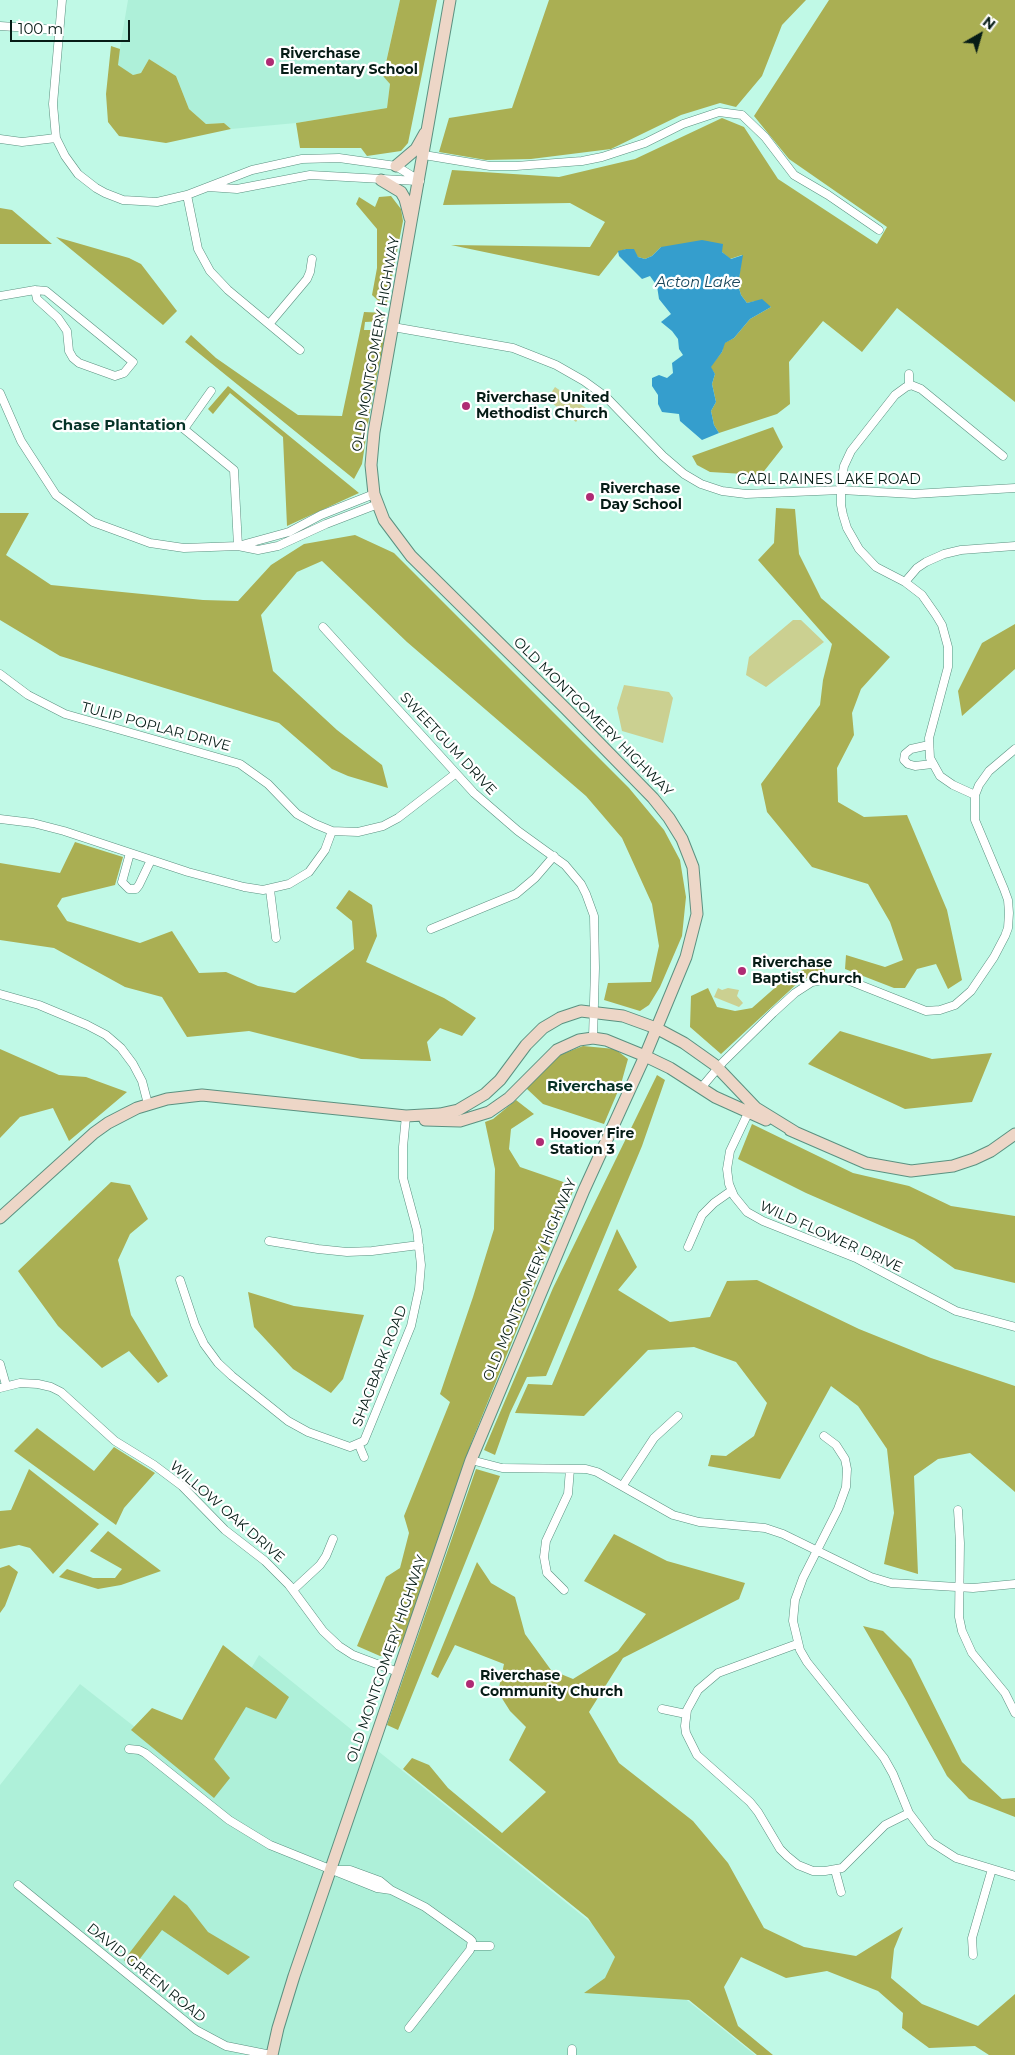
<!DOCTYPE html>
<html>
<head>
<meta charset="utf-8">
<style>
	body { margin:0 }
	#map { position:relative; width:1015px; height:2055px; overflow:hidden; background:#c0f9e6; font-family:Montserrat,sans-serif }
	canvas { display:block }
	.north { position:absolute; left:955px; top:10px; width:50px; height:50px; -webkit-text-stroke:4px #fff; paint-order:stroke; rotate:38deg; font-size:14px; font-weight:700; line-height:20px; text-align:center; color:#061c16 }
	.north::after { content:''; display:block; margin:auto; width:18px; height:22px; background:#061c16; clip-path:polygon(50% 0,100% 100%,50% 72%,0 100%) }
	.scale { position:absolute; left:10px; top:20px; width:120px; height:22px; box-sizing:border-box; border:2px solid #061c16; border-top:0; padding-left:6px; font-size:15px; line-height:18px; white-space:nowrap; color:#061c16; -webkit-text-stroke:4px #fff; paint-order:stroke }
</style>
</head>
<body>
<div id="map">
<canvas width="1015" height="2055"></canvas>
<div class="north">N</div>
<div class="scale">100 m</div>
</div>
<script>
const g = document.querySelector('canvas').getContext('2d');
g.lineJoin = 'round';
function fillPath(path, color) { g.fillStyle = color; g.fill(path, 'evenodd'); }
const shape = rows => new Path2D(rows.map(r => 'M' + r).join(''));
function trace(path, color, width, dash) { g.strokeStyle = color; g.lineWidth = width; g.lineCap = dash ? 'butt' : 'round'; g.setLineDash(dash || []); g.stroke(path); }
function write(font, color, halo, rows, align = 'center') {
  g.font = font + ' Montserrat,sans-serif'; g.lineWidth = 4.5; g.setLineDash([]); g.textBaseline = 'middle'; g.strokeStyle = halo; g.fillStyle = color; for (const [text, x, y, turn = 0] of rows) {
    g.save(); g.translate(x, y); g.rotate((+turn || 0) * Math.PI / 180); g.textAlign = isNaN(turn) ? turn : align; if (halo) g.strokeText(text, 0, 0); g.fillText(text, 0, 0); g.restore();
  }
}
fillPath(shape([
	[128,0,400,0,383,75,390,84,387,108,296,123,231,129,224,123,206,124,189,109,176,76,149,59,141,73,133,75,117,65],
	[259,1655,755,2055,0,2055,0,1785,80,1684,191,1771]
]), '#aef0d9');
fillPath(shape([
	[555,387,586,408,576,422,547,399],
	[793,620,801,620,824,642,766,687,746,675,749,657],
	[624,685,669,692,673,698,663,743,622,731,617,708],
	[718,988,722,990,728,988,739,990,737,996,743,1003,739,1007,714,997]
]), '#cbd091');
fillPath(shape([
	[400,0,437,0,408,143,401,151,367,156,361,148,300,148,296,123,387,108,390,84,383,76],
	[549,0,806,0,782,25,762,76,736,107,720,103,681,115,611,149,531,159,486,160,439,152,449,118,512,108],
	[829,0,1015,0,1015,402,897,308,862,352,823,321,789,362,790,404,777,414,719,433,714,425,711,411,716,402,712,384,715,374,710,367,722,352,724,343,734,338,750,319,771,307,756,301,747,303,741,295,738,285,742,255,730,259,722,252,661,247,652,256,645,259,638,257,626,249,618,252,599,276,451,245,590,247,605,222,570,203,443,205,452,170,559,177,635,159,722,118,744,127,778,179,877,244,887,227,789,159,754,116],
	[111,46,120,49,118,65,133,75,141,73,149,59,176,76,189,109,206,124,224,123,231,129,166,143,119,136,108,122,106,94],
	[391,196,401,209,403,221,386,308,372,295,377,268,377,229,356,204,359,197,375,207,379,197],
	[0,208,12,210,52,244,0,244],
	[56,237,129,258,141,264,177,311,163,325],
	[364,312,386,313,385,321,365,322,364,330,386,330,370,412,362,464,354,479,185,342,191,335,216,358,298,415,342,416],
	[228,386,359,493,287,526,283,437,230,393,213,414,208,409],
	[773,427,783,447,761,475,710,472,697,465,692,456],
	[776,508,795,509,799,554,821,598,890,657,861,689,852,713,854,735,837,768,838,802,864,817,907,815,947,910,962,980,948,989,936,964,917,969,905,988,894,988,845,969,846,955,885,967,903,960,890,922,868,884,812,867,767,812,761,784,820,705,823,680,832,644,758,560,774,543],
	[29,513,6,555,51,585,203,600,238,601,271,565,304,544,355,535,394,553,629,788,664,830,680,860,686,897,682,936,660,987,649,1005,640,1011,604,1000,608,983,651,982,659,946,652,904,622,838,586,796,407,642,322,561,297,572,261,615,273,671,337,730,382,765,388,788,348,776,332,769,279,723,60,656,0,620,0,513],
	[1015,624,1015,669,962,716,958,691,982,643],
	[75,842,123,857,115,885,62,898,57,906,67,921,140,943,172,931,199,973,226,972,258,986,295,993,354,949,352,921,336,908,349,890,372,905,377,936,366,962,444,998,476,1018,462,1036,440,1028,427,1042,431,1061,361,1059,249,1031,187,1037,162,997,125,987,54,948,0,940,0,863,60,873],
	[824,962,825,972,801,980,721,1054,690,1027,691,996,708,988,717,1007,735,1011,752,1008,786,978,813,965],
	[840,1031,932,1059,992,1053,972,1102,905,1109,808,1064],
	[583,1046,615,1049,628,1059,621,1084,604,1124,543,1104,526,1088,557,1056],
	[0,1049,59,1075,86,1077,127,1092,69,1141,53,1108,20,1117,0,1138],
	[657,1075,665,1080,642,1146,546,1376,527,1377,510,1413,495,1455,484,1450,553,1288],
	[516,1100,534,1114,511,1129,509,1149,520,1167,575,1186,472,1441,403,1641,394,1653,380,1656,357,1646,386,1577,400,1568,409,1533,404,1516,450,1402,440,1394,473,1297,494,1229,495,1169,485,1122,493,1119],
	[752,1124,853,1173,909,1186,951,1206,1015,1216,1015,1283,955,1269,914,1240,806,1193,738,1159],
	[111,1182,130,1185,148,1219,130,1234,118,1260,131,1315,168,1376,158,1383,129,1351,102,1368,58,1326,18,1271],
	[617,1229,637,1267,618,1290,670,1322,710,1317,727,1281,757,1280,859,1329,931,1358,1015,1386,1015,1492,970,1453,938,1459,914,1476,918,1574,884,1564,894,1513,887,1449,858,1406,831,1386,780,1479,708,1466,711,1455,726,1456,754,1436,767,1403,736,1362,694,1347,648,1350,584,1416,515,1413,528,1384,552,1385],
	[248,1292,294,1306,364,1315,343,1379,331,1393,293,1369,254,1327],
	[37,1428,94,1471,114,1447,155,1473,124,1508,116,1525,14,1451],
	[29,1469,99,1524,53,1574,30,1548,19,1545,0,1549,0,1511,11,1510],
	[476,1469,500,1476,398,1730,387,1725],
	[108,1531,161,1571,121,1585,98,1589,59,1577,67,1569,93,1578,115,1578,122,1569,90,1551],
	[614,1534,667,1561,745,1583,739,1599,623,1658,589,1712,619,1763,693,1821,728,1863,764,1928,804,1947,856,1956,903,1927,894,1949,891,1978,922,2004,978,2026,1015,1994,1015,2055,989,2055,975,2046,929,2048,902,2028,903,2013,878,1991,827,1971,786,1978,741,1957,724,1987,738,2026,773,2055,757,2055,689,2000,584,1993,605,1978,615,1957,588,1918,403,1769,412,1758,429,1765,448,1788,502,1833,546,1792,509,1760,526,1727,510,1711,498,1692,504,1664,455,1645,438,1678,431,1674,477,1562,491,1583,515,1597,525,1634,551,1670,573,1679,618,1651,646,1614,584,1581],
	[9,1565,18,1572,5,1606,0,1613,0,1568],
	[863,1626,883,1631,911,1659,962,1762,1002,1799,1015,1798,1015,1817,969,1799,947,1776,906,1700],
	[223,1645,289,1697,276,1719,246,1707,214,1759,230,1778,214,1798,131,1730,152,1708,182,1720],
	[174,1895,187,1905,208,1932,250,1957,228,1975,162,1930,132,1969,124,1960]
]), '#aaaf53');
fillPath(shape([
	[702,240,723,244,722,252,731,259,743,255,738,285,741,295,747,303,762,299,771,307,750,319,734,338,725,343,722,352,711,367,715,374,712,384,716,402,711,411,714,425,719,433,702,440,680,421,679,414,662,412,658,404,658,395,652,386,652,378,659,375,667,378,673,373,672,363,683,355,679,349,678,339,672,331,661,322,671,314,659,299,657,286,650,276,642,279,619,256,618,251,626,249,634,249,638,257,645,259,652,256,661,247]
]), '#359ecd');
const street = shape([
	[62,0,53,104,56,138,65,156,78,174,96,188,105,193,123,200,157,202,187,195,252,170,302,159,339,158,396,166,420,181],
	[0,26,59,30],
	[0,139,22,142,56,138],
	[424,155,490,166,516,166,582,161,602,157,645,143,683,124,719,112,742,115,765,137,794,175,828,195,879,230],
	[208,187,237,189,310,175,418,181],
	[187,195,198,249,210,271,228,290,300,350],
	[0,296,35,290,46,291,133,362,124,373,115,376,79,363,73,358,69,351,67,331,58,318,37,299,35,290],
	[270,323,307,279,310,272,312,259],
	[393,327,513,348,556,365,584,381,606,397,663,456,684,474,701,484,722,491,746,494,841,490,914,494,1015,488],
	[909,374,909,386],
	[211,391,184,429,234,470,238,546],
	[0,393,21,441,56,495,93,522,150,543,184,548,238,546,289,532,321,515,374,494],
	[238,546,258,550,278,546,326,524,378,504],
	[905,582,917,568,926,562,944,554,961,550,1015,546],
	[323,627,474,793,518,831,565,865,581,884,586,894,594,916,595,968,593,1038],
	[0,674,28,695,65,714,240,764,268,784,297,814,315,824,332,831,358,832,383,826,398,818,455,774],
	[929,745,911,749,905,754,904,760,908,764,915,766,932,764],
	[975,795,953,785,940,776,930,758,929,738,948,667,948,647,942,625,936,615,922,595,905,582,876,567,859,549,847,528,843,515,841,505,841,482,844,466,851,451,895,395,906,387,911,385,921,389,1003,456],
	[0,819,33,823,64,831,188,872,244,887,263,890,289,884,309,872,325,850,332,831],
	[130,853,122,882,129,889,136,889,139,885,151,860],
	[270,890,276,938],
	[431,929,516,894,535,878,554,856],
	[0,994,39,1005,87,1025,106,1035,121,1048,133,1064,142,1081,148,1104],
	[701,1088,723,1062,773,1013,795,993,812,982,828,979,845,979,926,1011,940,1010,955,1005,971,991,994,957,1005,936,1008,928,1009,913,1008,900,1004,889,975,820,975,795,979,785,989,771,1015,749],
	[750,1109,730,1151,727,1169,729,1184,734,1196,747,1212,763,1221,856,1258,956,1311,1015,1327],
	[269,1241,318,1249,347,1252,372,1251,419,1245],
	[688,1247,702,1215,714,1203,731,1191],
	[180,1280,195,1325,204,1344,218,1363,232,1376,288,1421,308,1432,350,1447,364,1441,411,1326,419,1289,421,1265,417,1230,403,1178,403,1147,406,1116],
	[0,1364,6,1385],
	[0,1388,20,1383,38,1384,51,1387,61,1392,115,1441,154,1465,182,1486,225,1530,265,1561,289,1585,323,1631,339,1646,353,1655,398,1672],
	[824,1436,836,1445,845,1459,847,1469,846,1487,838,1509,803,1578,795,1600,793,1621,800,1650,807,1662,884,1758,893,1774,909,1813,931,1842,956,1858,1015,1876],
	[359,1445,364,1457],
	[471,1460,502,1468,586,1469,597,1472,673,1515,699,1522,765,1528,783,1534,871,1577,891,1583,973,1588,1015,1584],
	[623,1485,654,1438,678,1416],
	[958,1510,960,1543,959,1617,962,1631,972,1653,1005,1693,1015,1713],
	[293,1590,320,1565,326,1556,333,1539],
	[564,1590,547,1573,544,1557,546,1541,568,1494,570,1469],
	[797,1644,718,1673,698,1690,687,1710,685,1726,686,1733,697,1755,750,1802,758,1812,780,1849,787,1856,798,1865,813,1871,825,1871,842,1868,885,1825,909,1813],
	[662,1709,686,1714],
	[129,1749,139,1750,145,1753,229,1820,270,1845,377,1888,391,1890,425,1907,470,1939,472,1941,470,1950,409,2028],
	[336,1870,350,1870,380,1881,391,1890],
	[835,1870,841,1892],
	[18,1885,196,2030,226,2046,271,2055],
	[472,1946,490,1946],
	[973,1955,972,1938,992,1869],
	[572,2055,572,2049]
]);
const secondary = shape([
	[396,166,416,149,425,133],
	[381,180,401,192,405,199,410,218],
	[425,1120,460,1121,489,1112,509,1098,557,1050,579,1040,593,1038,606,1040,645,1056,670,1068,715,1097,766,1120],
	[790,1130,866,1163,911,1171,953,1166,974,1159,991,1151,1015,1134],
	[0,1218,94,1133,108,1123,137,1108,167,1099,202,1095,406,1116,440,1114,458,1110,485,1094,500,1080,526,1045,543,1028,560,1018,581,1011,623,1016,656,1028,684,1043,715,1065,756,1108,795,1132],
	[272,2055,278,2028,294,1976,471,1460,584,1190,645,1056,686,957,697,914,693,867,682,839,669,818,653,798,565,708,411,556,384,520,374,494,371,465,374,432,450,0]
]);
trace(street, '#5b9180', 9);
trace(secondary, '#5b9180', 13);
trace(street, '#fff', 8);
trace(secondary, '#edd6c7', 11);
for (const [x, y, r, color] of [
	[270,62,5,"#af2b74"],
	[466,406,5,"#af2b74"],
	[590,497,5,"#af2b74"],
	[742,971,5,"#af2b74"],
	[540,1142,5,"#af2b74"],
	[470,1684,5,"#af2b74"]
]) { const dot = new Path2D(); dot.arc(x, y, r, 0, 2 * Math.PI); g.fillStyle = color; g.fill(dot); trace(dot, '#fff', 2); }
write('bold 14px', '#061c16', '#fff', [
	["Riverchase",280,54],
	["Elementary School",280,70],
	["Riverchase United",476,398],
	["Methodist Church",476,414],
	["Riverchase",600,489],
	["Day School",600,505],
	["Riverchase",752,963],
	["Baptist Church",752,979],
	["Hoover Fire",550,1134],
	["Station 3",550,1150],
	["Riverchase",480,1676],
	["Community Church",480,1692]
], 'left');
write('14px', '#061c16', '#fff', [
	["OLD MONTGOMERY HIGHWAY",376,344,-80],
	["CARL RAINES LAKE ROAD",829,480],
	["OLD MONTGOMERY HIGHWAY",593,717,45],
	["TULIP POPLAR DRIVE",156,727,15],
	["SWEETGUM DRIVE",448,744,47],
	["WILD FLOWER DRIVE",831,1237,24],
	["OLD MONTGOMERY HIGHWAY",530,1280,-67],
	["SHAGBARK ROAD",380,1366,-69],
	["WILLOW OAK DRIVE",227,1512,41],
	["OLD MONTGOMERY HIGHWAY",387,1659,-71],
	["DAVID GREEN ROAD",146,1973,39]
]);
write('italic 15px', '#1c475b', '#fff', [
	["Acton Lake",698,283]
]);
write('bold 15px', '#063227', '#fff', [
	["Chase Plantation",119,426],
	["Riverchase",590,1087]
]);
</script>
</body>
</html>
